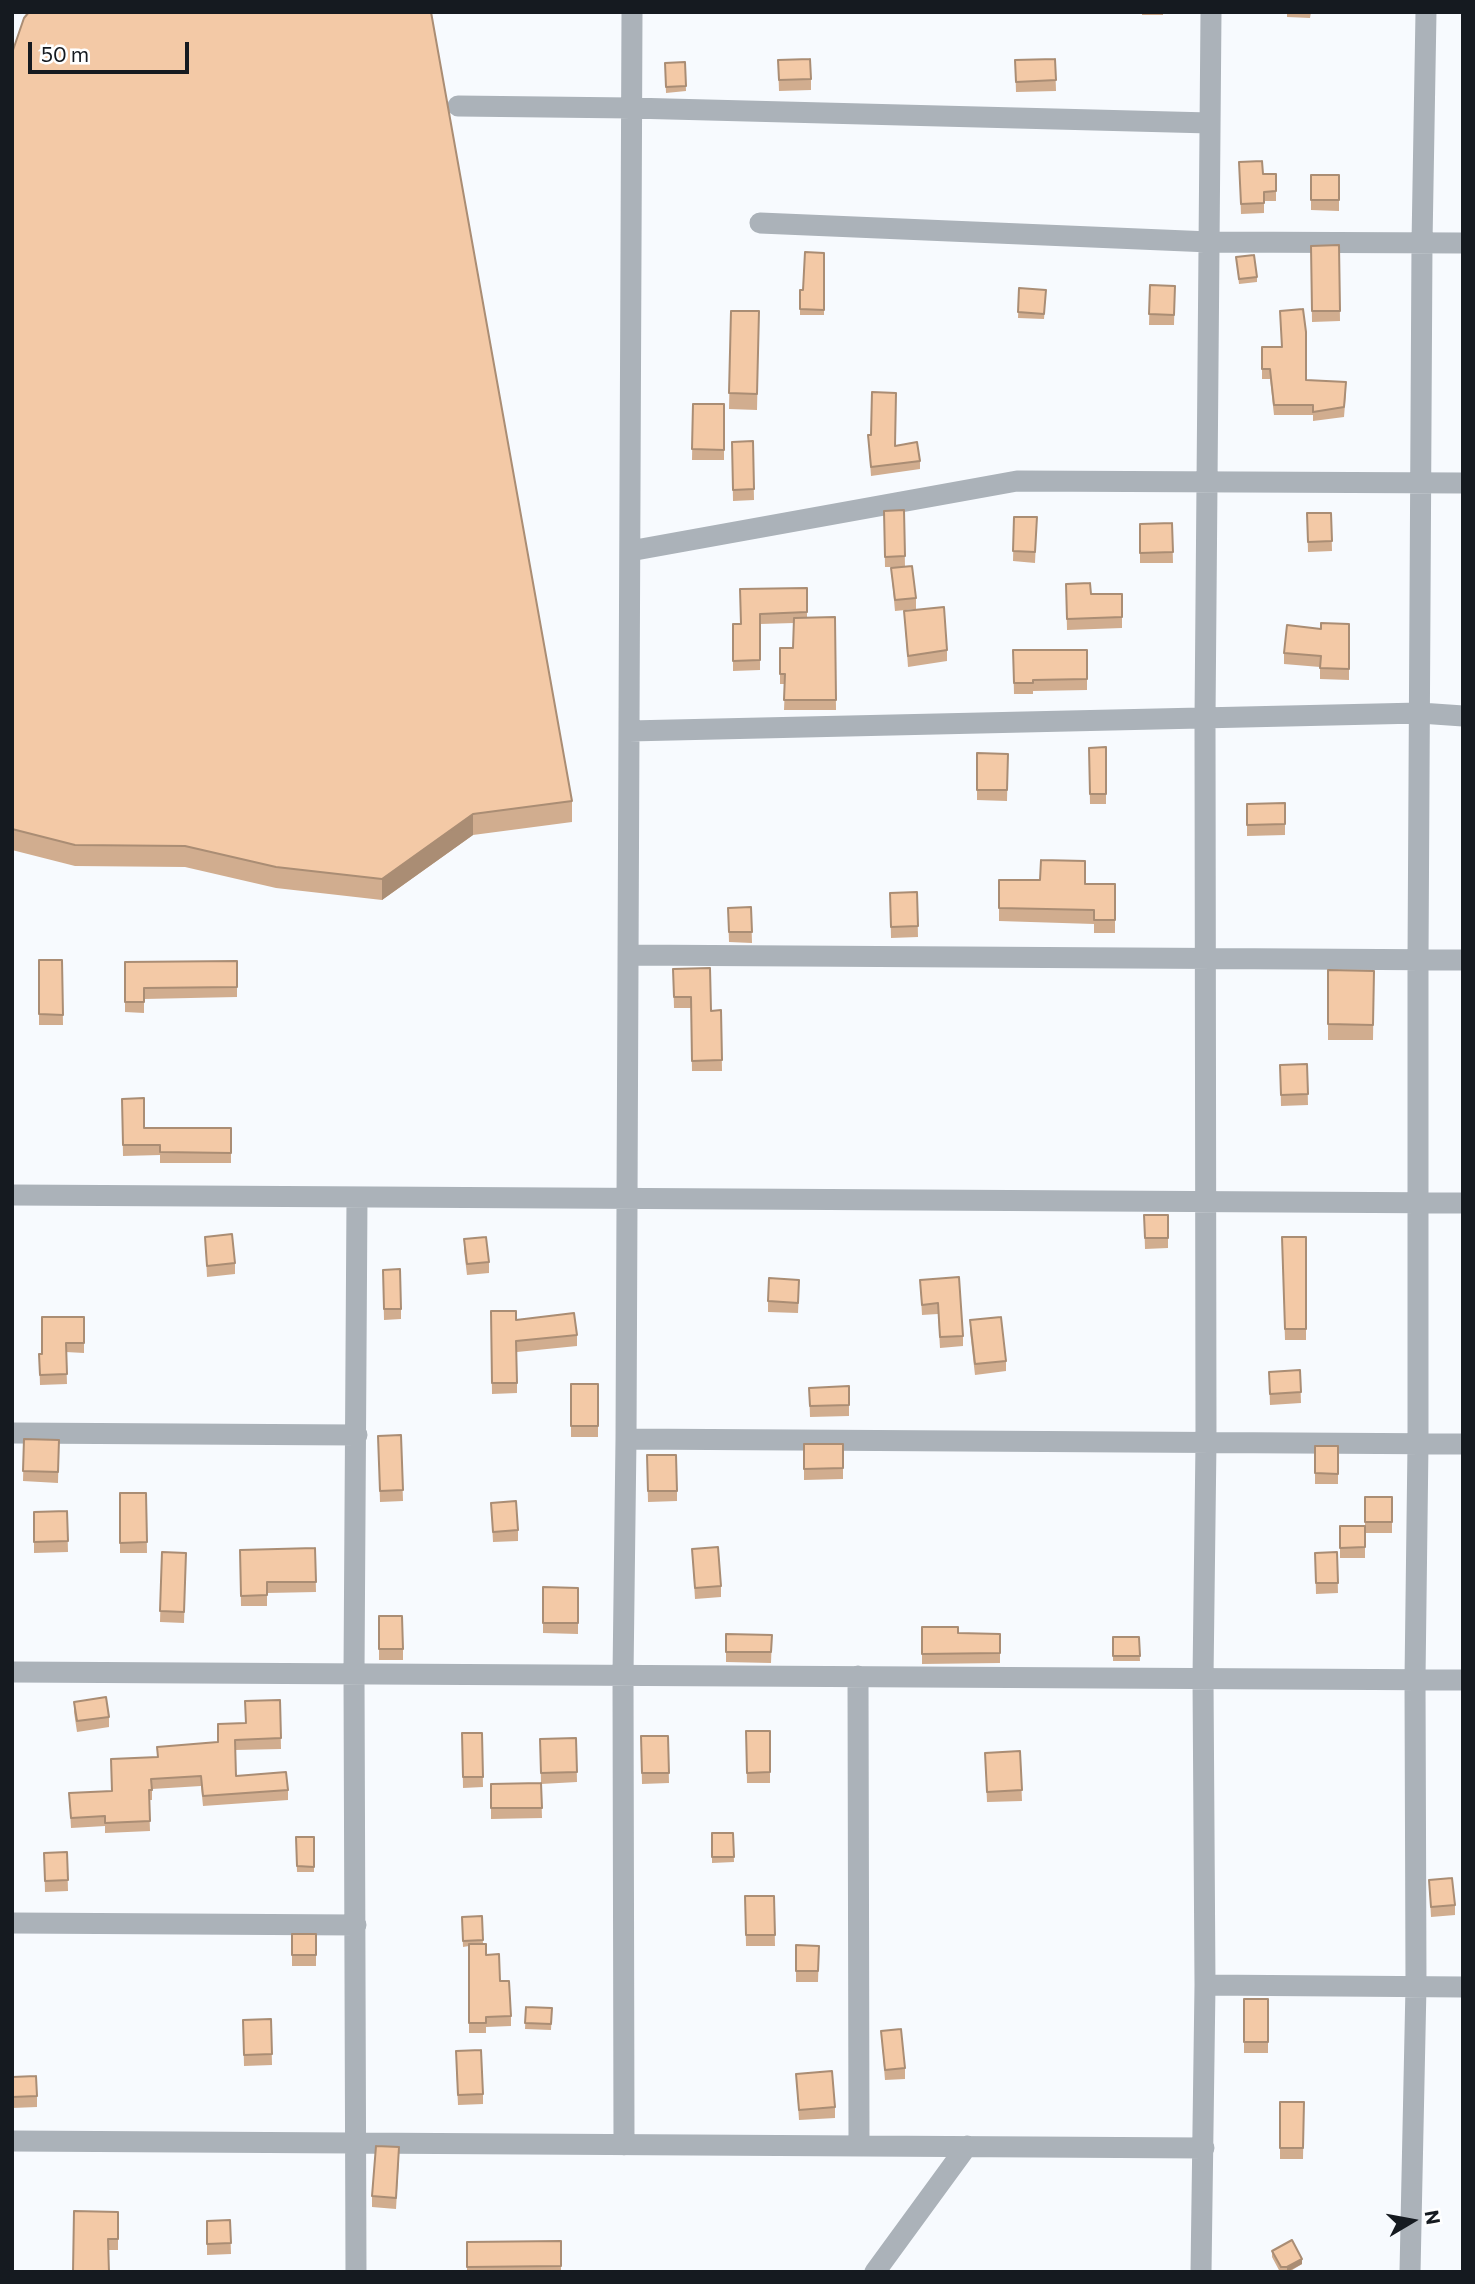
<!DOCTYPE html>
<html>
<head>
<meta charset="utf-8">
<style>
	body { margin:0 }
	#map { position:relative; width:1475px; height:2284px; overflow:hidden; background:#f7fafe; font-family:Commissioner,sans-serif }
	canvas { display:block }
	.frame { position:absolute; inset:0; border:14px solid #151a20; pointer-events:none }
	.north { position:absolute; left:1377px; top:2186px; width:70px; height:70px; -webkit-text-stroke:5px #fff; paint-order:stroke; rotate:80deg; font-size:19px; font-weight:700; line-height:28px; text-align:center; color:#151a20 }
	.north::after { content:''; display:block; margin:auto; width:24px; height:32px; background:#151a20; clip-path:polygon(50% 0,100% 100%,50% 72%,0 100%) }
	.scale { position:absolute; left:28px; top:42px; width:161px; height:32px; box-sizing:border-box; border:4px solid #151a20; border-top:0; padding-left:9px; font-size:21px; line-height:24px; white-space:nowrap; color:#151a20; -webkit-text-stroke:5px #fff; paint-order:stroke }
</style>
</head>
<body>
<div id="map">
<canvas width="1475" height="2284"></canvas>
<div class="frame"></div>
<div class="north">N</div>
<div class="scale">50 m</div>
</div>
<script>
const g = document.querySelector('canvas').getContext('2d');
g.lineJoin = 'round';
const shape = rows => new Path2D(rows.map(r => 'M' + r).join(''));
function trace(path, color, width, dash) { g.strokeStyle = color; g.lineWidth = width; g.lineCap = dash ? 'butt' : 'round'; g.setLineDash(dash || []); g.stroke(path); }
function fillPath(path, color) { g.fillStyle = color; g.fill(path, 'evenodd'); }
trace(shape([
	[458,106,631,108,1210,123],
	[760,223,1210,242,1463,243],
	[630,551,1017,481,1463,483],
	[629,731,1420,713,1463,716],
	[628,955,1463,960],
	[12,1195,1463,1203],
	[12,1433,357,1435],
	[626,1439,1463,1444],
	[12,1672,1463,1680],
	[858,1676,859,2146],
	[12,1923,356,1925],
	[1205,1985,1463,1987],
	[12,2141,1204,2148],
	[624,2145,623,1675,626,1439,632,12],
	[356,2272,354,1673,357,1197],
	[875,2272,967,2146],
	[1201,2272,1205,1985,1203,1678,1206,1442,1205,718,1211,12],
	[1410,2272,1416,1986,1415,1679,1418,1444,1418,960,1422,243,1426,12]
]), '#abb2b9', 21);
fillPath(shape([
	[1142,12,1163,12,1163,15,1142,15],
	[1287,12,1311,12,1310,18,1287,17],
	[12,53,572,801,572,822,473,835,382,900,276,888,185,867,75,866,12,850],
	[1055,59,1056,91,1016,92,1015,60],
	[778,60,811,79,811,90,779,91],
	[685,62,686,91,666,93,665,63],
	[1239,162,1263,174,1276,174,1276,201,1264,201,1264,213,1241,214],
	[1311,175,1339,175,1339,211,1311,210],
	[1339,245,1340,321,1312,322,1311,246],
	[824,253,824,315,800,315,800,290,803,290],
	[1236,257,1257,277,1257,282,1239,284],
	[1150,285,1175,286,1174,325,1149,325],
	[1019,288,1046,290,1044,319,1018,318],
	[731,311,759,311,757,410,729,409],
	[1280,311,1306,380,1346,392,1344,417,1313,421,1313,415,1274,415,1270,379,1262,379,1262,347,1282,347],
	[693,404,724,404,724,460,692,460],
	[868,435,895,446,920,461,920,469,871,476],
	[753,441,754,500,733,501,732,442],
	[904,510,905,567,885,567,884,511],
	[1307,513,1331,513,1332,551,1308,552],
	[1014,517,1037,517,1035,563,1013,561],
	[1172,523,1173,563,1140,563,1140,524],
	[891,568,916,598,916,609,895,611],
	[1066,584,1122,617,1122,628,1067,630],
	[807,588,807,618,835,617,836,710,784,710,785,684,780,684,780,648,793,648,794,623,760,624,760,670,733,671,733,624,741,624],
	[904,611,947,650,947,661,908,667],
	[1349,624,1349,680,1320,679,1320,667,1284,664,1284,653,1321,629],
	[1013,650,1087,679,1087,690,1033,691,1033,694,1014,694],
	[1106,747,1106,804,1090,804,1089,748],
	[977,753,1008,754,1007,801,977,800],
	[1285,803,1285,835,1247,836,1247,804],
	[999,880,1115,884,1115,933,1094,933,1094,924,999,921],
	[917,892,918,937,891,938,890,893],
	[751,907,752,943,729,942,728,908],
	[39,960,62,960,63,1025,39,1025],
	[237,961,237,997,144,999,144,1013,125,1012,125,962],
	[673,969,711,1011,721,1010,722,1071,692,1071,691,1008,674,1008],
	[1328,970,1374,971,1373,1040,1328,1040],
	[1307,1064,1308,1105,1281,1106,1280,1065],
	[122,1099,144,1128,231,1128,231,1163,160,1163,160,1155,123,1156],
	[1144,1215,1168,1215,1168,1248,1145,1249],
	[205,1237,235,1263,235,1274,207,1277],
	[1282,1237,1306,1237,1306,1340,1285,1340],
	[464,1239,489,1262,489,1273,467,1275,464,1250],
	[383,1270,401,1309,401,1319,384,1320],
	[920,1280,963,1336,963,1346,940,1348,938,1314,922,1315],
	[799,1290,798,1313,768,1312,768,1301],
	[491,1311,516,1320,577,1335,577,1346,517,1352,517,1393,492,1394],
	[84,1317,84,1353,66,1352,67,1384,40,1385,39,1354,42,1354],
	[970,1320,1006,1361,1006,1371,975,1375,970,1331],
	[1300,1370,1301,1403,1270,1405,1269,1372],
	[571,1384,598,1384,598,1437,571,1437],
	[849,1386,849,1416,810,1417,809,1388],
	[401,1435,403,1501,380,1502,378,1436],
	[24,1439,59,1440,58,1483,23,1481],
	[804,1444,843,1444,843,1479,804,1480],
	[1315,1446,1338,1446,1338,1484,1315,1484],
	[647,1455,677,1491,677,1501,648,1502],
	[120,1493,146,1493,147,1553,120,1553],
	[1365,1497,1392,1497,1392,1533,1365,1533,1365,1558,1340,1558,1340,1526,1365,1526],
	[491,1503,518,1530,518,1541,493,1542],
	[67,1511,68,1552,34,1553,34,1512],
	[315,1548,316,1592,267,1593,267,1606,241,1606,240,1550],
	[692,1549,721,1586,721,1597,695,1599],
	[162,1552,186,1553,184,1623,160,1622],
	[1337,1552,1338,1593,1316,1594,1315,1553],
	[543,1587,578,1588,578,1634,543,1633],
	[379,1616,403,1649,403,1660,379,1660],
	[922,1627,958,1633,1000,1634,1000,1663,922,1664],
	[772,1635,771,1663,726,1662,726,1652],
	[1113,1637,1139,1637,1140,1661,1113,1661],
	[280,1700,281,1749,235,1750,236,1776,288,1790,288,1800,203,1806,201,1786,152,1789,152,1800,149,1800,150,1831,105,1833,105,1826,71,1828,69,1793,112,1791,111,1759,157,1757,157,1747,218,1742],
	[74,1702,109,1717,109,1727,77,1732,74,1712],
	[746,1731,770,1731,770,1783,747,1783],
	[462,1733,482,1733,483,1787,463,1788],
	[641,1736,668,1736,669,1783,642,1784],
	[576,1738,577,1782,541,1784,542,1818,491,1819,491,1784,541,1783,540,1739],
	[1020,1751,1022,1801,987,1802,985,1753],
	[712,1833,733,1833,734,1862,712,1863],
	[296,1837,314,1837,314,1872,297,1872],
	[67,1852,68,1891,45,1892,44,1853],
	[1429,1880,1455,1905,1455,1915,1431,1917],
	[745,1896,774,1896,775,1946,746,1946],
	[482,1916,483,1944,486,1955,500,1981,511,2016,511,2026,486,2027,486,2033,469,2033,469,1946,463,1947,462,1917],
	[292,1934,316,1934,316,1966,292,1966],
	[796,1945,819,1946,818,1982,796,1982],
	[1244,1999,1268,1999,1268,2053,1244,2053],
	[526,2007,552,2008,551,2030,525,2029],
	[271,2019,272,2065,244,2066,243,2020],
	[881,2031,905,2068,905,2079,885,2080],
	[456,2062,483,2094,483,2104,458,2105],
	[796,2074,835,2107,835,2118,799,2120],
	[12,2077,37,2096,37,2107,12,2108],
	[1280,2102,1304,2102,1303,2159,1280,2159],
	[399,2158,396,2209,372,2207,372,2196],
	[118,2212,118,2250,108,2250,73,2272],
	[230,2220,231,2254,207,2255,207,2221],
	[561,2241,561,2272,467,2272,467,2242],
	[1272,2251,1302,2264,1289,2272,1280,2272,1272,2257]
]), '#d1ad8f');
fillPath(shape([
	[473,814,473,835,382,900,382,879],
	[1302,2259,1302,2264,1287,2272,1287,2267]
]), '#aa8d74');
const building = shape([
	[29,12,431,12,572,801,473,814,382,879,276,867,185,846,75,845,12,829,12,53,24,18,29,12],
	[810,59,811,79,779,80,778,60,810,59],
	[1055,59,1056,80,1016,82,1015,60,1055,59],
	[685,62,686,86,666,87,665,63,685,62],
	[1262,161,1263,174,1276,174,1276,191,1264,192,1264,203,1241,204,1239,162,1262,161],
	[1311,175,1339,175,1339,200,1311,200,1311,175],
	[1339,245,1340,311,1312,311,1311,246,1339,245],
	[805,252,824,253,824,310,800,309,800,290,803,290,805,252],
	[1254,255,1257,277,1239,279,1236,257,1254,255],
	[1150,285,1175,286,1174,315,1149,314,1150,285],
	[1019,288,1046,290,1044,314,1018,312,1019,288],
	[1303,309,1306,332,1306,380,1346,382,1344,407,1313,412,1313,405,1274,405,1270,369,1262,369,1262,347,1282,347,1280,311,1303,309],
	[731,311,759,311,757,394,729,393,731,311],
	[872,392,896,393,895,446,917,442,920,461,871,467,868,435,871,435,872,392],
	[693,404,724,404,724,450,692,449,693,404],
	[753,441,754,489,733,490,732,442,753,441],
	[904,510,905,556,885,557,884,511,904,510],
	[1307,513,1331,513,1332,541,1308,542,1307,513],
	[1014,517,1037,517,1035,552,1013,551,1014,517],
	[1172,523,1173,552,1140,553,1140,524,1172,523],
	[912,566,916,598,895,600,891,568,912,566],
	[1090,583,1091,594,1122,594,1122,617,1067,619,1066,584,1090,583],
	[807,588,807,612,760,614,760,660,733,661,733,624,741,624,740,589,807,588],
	[944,607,947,650,908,656,904,611,944,607],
	[835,617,836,700,784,700,785,674,780,674,780,648,793,648,794,618,835,617],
	[1321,623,1349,624,1349,669,1320,668,1321,656,1284,653,1287,625,1321,629,1321,623],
	[1013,650,1087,650,1087,679,1033,680,1033,683,1014,683,1013,650],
	[1106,747,1106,794,1090,794,1089,748,1106,747],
	[977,753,1008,754,1007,790,977,790,977,753],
	[1285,803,1285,824,1247,825,1247,804,1285,803],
	[1041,860,1085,861,1085,884,1115,884,1115,920,1094,920,1094,910,999,908,999,880,1040,880,1041,860],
	[917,892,918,926,891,927,890,893,917,892],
	[751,907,752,932,729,932,728,908,751,907],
	[39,960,62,960,63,1015,39,1014,39,960],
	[237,961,237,987,144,988,144,1002,125,1002,125,962,237,961],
	[710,968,711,1011,721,1010,722,1060,692,1061,691,997,674,997,673,969,710,968],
	[1328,970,1374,971,1373,1025,1328,1024,1328,970],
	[1307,1064,1308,1094,1281,1095,1280,1065,1307,1064],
	[144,1098,144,1128,231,1128,231,1153,160,1152,160,1145,123,1145,122,1099,144,1098],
	[1144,1215,1168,1215,1168,1238,1145,1238,1144,1215],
	[232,1234,235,1263,207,1266,205,1237,232,1234],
	[486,1237,489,1262,467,1264,464,1239,486,1237],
	[1282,1237,1306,1237,1306,1329,1285,1329,1282,1237],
	[400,1269,401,1309,384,1309,383,1270,400,1269],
	[959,1277,963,1336,940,1337,938,1303,922,1305,920,1280,959,1277],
	[769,1278,799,1280,798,1303,768,1301,769,1278],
	[491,1311,516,1311,516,1320,574,1313,577,1335,516,1341,517,1383,492,1383,491,1311],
	[42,1317,84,1317,84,1343,66,1343,67,1374,40,1375,39,1354,42,1354,42,1317],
	[1001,1317,1006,1361,975,1364,970,1320,1001,1317],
	[1300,1370,1301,1392,1270,1394,1269,1372,1300,1370],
	[571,1384,598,1384,598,1426,571,1426,571,1384],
	[849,1386,849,1405,810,1406,809,1388,849,1386],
	[401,1435,403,1490,380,1491,378,1436,401,1435],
	[24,1439,59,1440,58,1472,23,1471,24,1439],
	[804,1444,843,1444,843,1468,804,1469,804,1444],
	[1315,1446,1338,1446,1338,1474,1315,1473,1315,1446],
	[647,1455,676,1455,677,1491,648,1491,647,1455],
	[120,1493,146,1493,147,1542,120,1543,120,1493],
	[1365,1497,1392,1497,1392,1522,1365,1522,1365,1497],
	[516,1501,518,1530,493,1532,491,1503,516,1501],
	[67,1511,68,1541,34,1542,34,1512,67,1511],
	[1340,1526,1365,1526,1365,1547,1340,1548,1340,1526],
	[718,1547,721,1586,695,1588,692,1549,718,1547],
	[315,1548,316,1582,267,1582,267,1595,241,1596,240,1550,315,1548],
	[162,1552,186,1553,184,1612,160,1611,162,1552],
	[1337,1552,1338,1583,1316,1583,1315,1553,1337,1552],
	[543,1587,578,1588,578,1623,543,1623,543,1587],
	[379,1616,402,1616,403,1649,379,1649,379,1616],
	[922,1627,958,1627,958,1633,1000,1634,1000,1653,922,1654,922,1627],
	[726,1634,772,1635,771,1652,726,1652,726,1634],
	[1113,1637,1139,1637,1140,1656,1113,1656,1113,1637],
	[106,1697,109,1717,77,1721,74,1702,106,1697],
	[280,1700,281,1738,235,1740,236,1776,286,1772,288,1790,203,1796,201,1776,151,1779,152,1790,149,1790,150,1821,105,1823,105,1816,71,1818,69,1793,112,1791,111,1759,158,1757,157,1747,218,1742,218,1724,246,1723,245,1701,280,1700],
	[746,1731,770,1731,770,1772,747,1773,746,1731],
	[462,1733,482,1733,483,1777,463,1777,462,1733],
	[641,1736,668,1736,669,1773,642,1773,641,1736],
	[576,1738,577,1772,541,1773,540,1739,576,1738],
	[1020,1751,1022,1790,987,1792,985,1753,1020,1751],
	[541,1783,542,1808,491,1808,491,1784,541,1783],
	[712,1833,733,1833,734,1857,712,1857,712,1833],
	[296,1837,314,1837,314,1867,297,1866,296,1837],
	[67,1852,68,1880,45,1881,44,1853,67,1852],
	[1452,1878,1455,1905,1431,1907,1429,1880,1452,1878],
	[745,1896,774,1896,775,1935,746,1935,745,1896],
	[482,1916,483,1940,463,1941,462,1917,482,1916],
	[292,1934,316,1934,316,1955,292,1955,292,1934],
	[469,1944,486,1944,486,1955,499,1954,500,1981,509,1981,511,2016,486,2017,486,2023,469,2023,469,1944],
	[796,1945,819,1946,818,1971,796,1971,796,1945],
	[1244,1999,1268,1999,1268,2042,1244,2042,1244,1999],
	[526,2007,552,2008,551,2024,525,2023,526,2007],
	[271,2019,272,2054,244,2055,243,2020,271,2019],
	[901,2029,905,2068,885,2070,881,2031,901,2029],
	[481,2050,483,2094,458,2095,456,2051,481,2050],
	[832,2071,835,2107,799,2110,796,2074,832,2071],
	[36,2076,37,2096,12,2097,12,2077,36,2076],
	[1280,2102,1304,2102,1303,2148,1280,2148,1280,2102],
	[376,2146,399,2147,396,2198,372,2196,376,2146],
	[74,2211,118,2212,118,2239,108,2239,109,2272,73,2272,74,2211],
	[230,2220,231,2243,207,2244,207,2221,230,2220],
	[1292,2240,1302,2259,1287,2267,1281,2267,1272,2251,1292,2240],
	[561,2241,561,2266,467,2267,467,2242,561,2241]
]);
fillPath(building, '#f3c9a6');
trace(building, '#aa8d74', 2);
</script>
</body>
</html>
